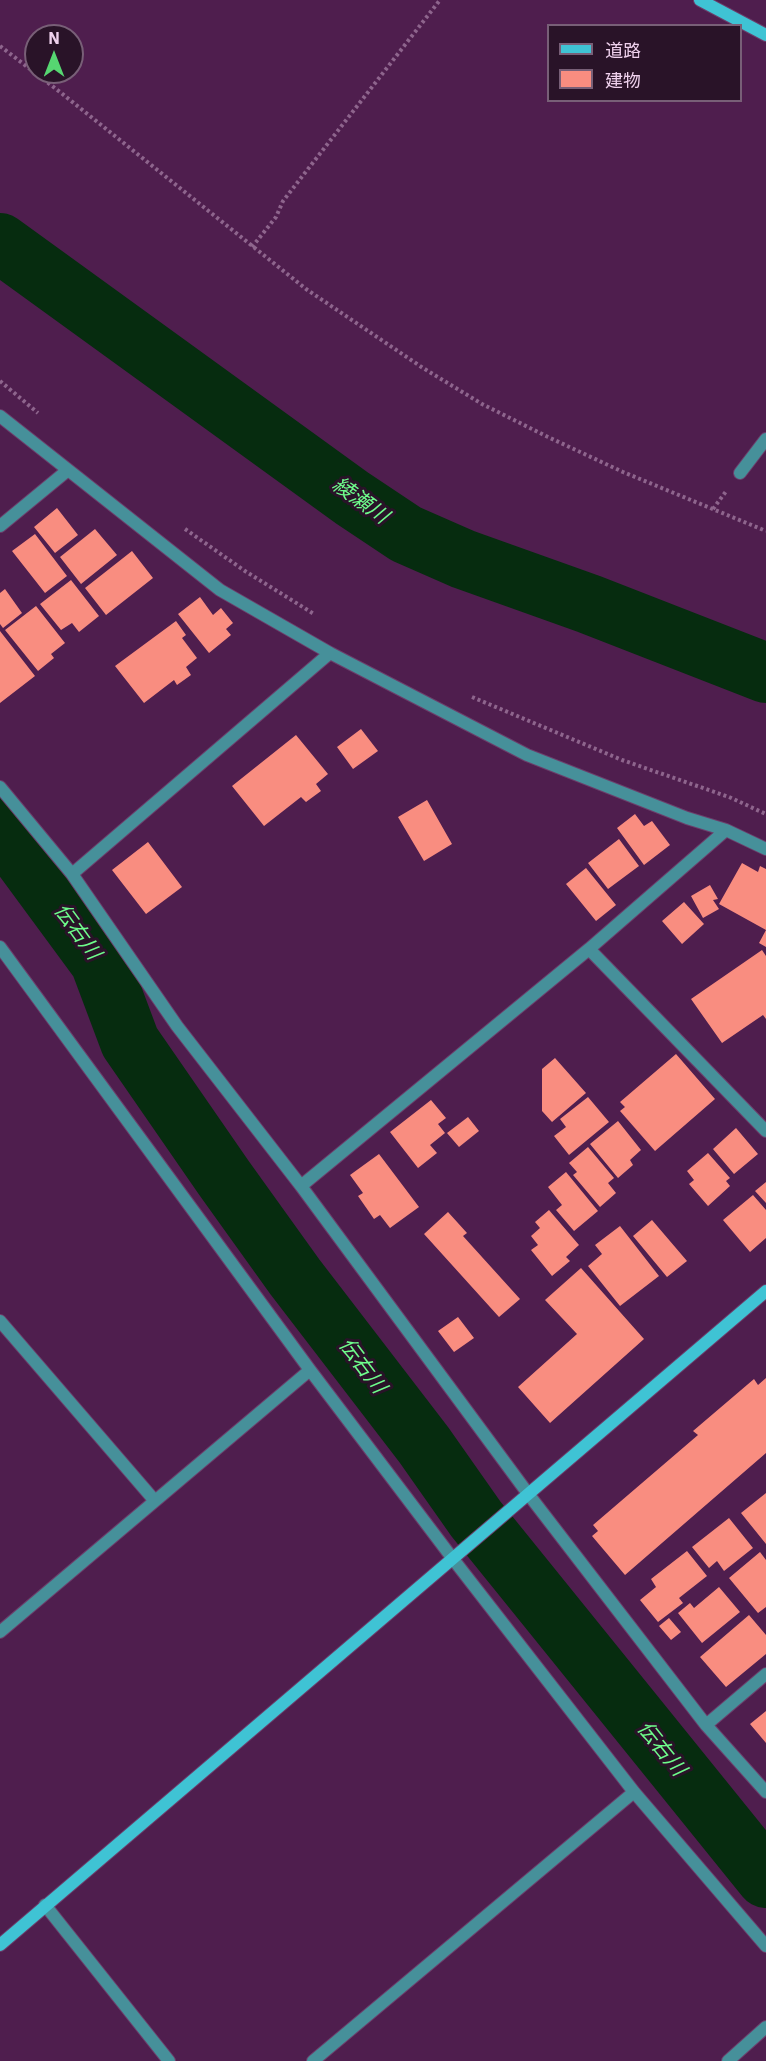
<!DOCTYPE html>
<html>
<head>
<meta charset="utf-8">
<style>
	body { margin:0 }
	#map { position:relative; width:766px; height:2061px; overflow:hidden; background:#4f1e4e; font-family:"IBM Plex Sans","Noto Sans JP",sans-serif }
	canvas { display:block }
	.legend { position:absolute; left:547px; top:24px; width:195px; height:78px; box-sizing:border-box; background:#291328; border:2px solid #785f77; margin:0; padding:8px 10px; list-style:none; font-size:18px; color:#efd1ed }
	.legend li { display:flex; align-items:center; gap:12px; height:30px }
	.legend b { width:30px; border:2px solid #785f77 }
	.north { position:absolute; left:24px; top:24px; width:60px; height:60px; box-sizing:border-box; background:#291328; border:2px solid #785f77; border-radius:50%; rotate:0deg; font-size:16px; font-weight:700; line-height:24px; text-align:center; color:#efd1ed }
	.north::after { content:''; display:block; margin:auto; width:21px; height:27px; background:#56d671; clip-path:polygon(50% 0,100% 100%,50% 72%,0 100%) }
</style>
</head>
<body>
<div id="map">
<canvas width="766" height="2061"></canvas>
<ul class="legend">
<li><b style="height:8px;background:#3fc3d4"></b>道路</li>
<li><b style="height:16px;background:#f98d80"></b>建物</li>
</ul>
<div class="north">N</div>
</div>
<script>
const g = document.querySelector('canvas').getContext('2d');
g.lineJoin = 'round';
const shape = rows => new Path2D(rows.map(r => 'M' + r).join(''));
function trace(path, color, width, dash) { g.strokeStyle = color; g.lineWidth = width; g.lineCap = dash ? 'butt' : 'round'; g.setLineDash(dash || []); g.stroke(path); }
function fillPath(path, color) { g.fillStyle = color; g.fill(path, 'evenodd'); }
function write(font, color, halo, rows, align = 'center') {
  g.font = font + ' "IBM Plex Sans","Noto Sans JP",sans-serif'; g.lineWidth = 6; g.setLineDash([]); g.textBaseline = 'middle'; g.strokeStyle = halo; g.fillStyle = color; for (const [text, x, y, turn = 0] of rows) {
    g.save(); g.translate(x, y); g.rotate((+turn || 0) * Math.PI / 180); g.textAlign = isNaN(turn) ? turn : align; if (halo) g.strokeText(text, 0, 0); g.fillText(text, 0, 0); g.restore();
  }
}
trace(shape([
	[0,243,352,498,406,534,463,559,589,604,766,673],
	[0,826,100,962,130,1042,224,1178,295,1277,424,1445,476,1519,766,1878]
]), '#062c0f', 60);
fillPath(shape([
	[57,508,78,535,55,553,34,527],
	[95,529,117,555,81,584,60,557],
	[35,534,67,576,45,593,12,551],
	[132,551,153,578,106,615,85,588],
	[71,580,99,616,79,632,72,623,61,630,40,604],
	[5,589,22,613,3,628,0,624,0,593],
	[200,597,213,615,221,608,233,623,226,629,231,635,209,653,178,614],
	[36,606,65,643,51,654,54,658,38,671,5,630],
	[176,621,186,635,182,638,197,658,186,667,191,675,177,685,174,680,144,703,115,666],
	[0,631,35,676,0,703],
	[361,729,378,751,353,769,337,747],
	[296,735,328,774,316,784,321,791,306,802,301,797,264,826,232,786],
	[427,800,452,844,424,861,398,817],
	[635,814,644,826,652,821,670,845,644,865,617,828],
	[619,839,639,866,608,889,588,863],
	[148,842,182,887,146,914,112,870],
	[742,863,758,872,760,866,766,869,766,947,759,943,766,930,719,904],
	[586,868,616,905,596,921,566,884],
	[710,885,718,899,713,900,719,909,703,918,691,896],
	[684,902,704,924,682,944,662,921],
	[762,950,766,956,766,1019,763,1015,722,1043,691,999],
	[676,1054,715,1099,655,1151,620,1111,625,1107,620,1102],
	[555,1058,586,1093,552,1122,542,1111,542,1069],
	[588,1097,609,1122,569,1155,554,1136,566,1127,560,1119],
	[431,1100,446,1118,438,1124,445,1133,430,1145,437,1153,418,1168,390,1132],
	[468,1117,479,1131,459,1147,447,1133],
	[618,1121,641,1150,630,1160,633,1165,618,1178,590,1144],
	[736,1128,758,1154,734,1174,713,1149],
	[588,1147,614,1178,608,1183,616,1193,600,1207,573,1175,577,1172,569,1163],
	[708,1153,730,1178,726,1181,730,1186,708,1206,689,1184,694,1180,687,1171],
	[379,1154,419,1207,390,1228,380,1215,374,1219,358,1196,363,1193,350,1175],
	[566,1172,598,1211,574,1231,556,1210,562,1205,548,1187],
	[766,1182,766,1203,755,1191],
	[753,1195,766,1210,766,1238,750,1252,723,1220],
	[549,1210,579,1245,566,1257,570,1261,552,1276,531,1250,538,1245,531,1236,540,1228,535,1222],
	[448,1212,467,1233,463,1236,520,1299,499,1317,424,1234],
	[652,1220,687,1261,667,1277,633,1236],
	[620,1226,659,1276,620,1306,588,1266,602,1254,595,1245],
	[581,1268,644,1339,550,1423,518,1387,577,1334,545,1300],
	[458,1317,474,1338,454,1352,438,1331],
	[766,1378,766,1453,625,1575,592,1536,598,1531,593,1525,698,1435,693,1431,754,1379,758,1385],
	[766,1493,766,1544,741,1513],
	[729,1518,753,1548,724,1571,717,1561,709,1568,692,1547],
	[687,1551,707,1576,679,1598,683,1603,658,1622,640,1600,656,1587,651,1579],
	[760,1552,766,1560,766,1607,758,1613,729,1578],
	[719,1587,740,1612,702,1643,678,1613,690,1603,694,1608],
	[749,1615,766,1635,766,1654,726,1687,700,1657],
	[669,1618,681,1632,671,1640,659,1626],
	[766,1711,766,1743,750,1724]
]), '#f98d80');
const street = shape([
	[0,416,220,590,330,653,527,755,687,818,726,830,766,849],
	[740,473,766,439],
	[0,526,68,470],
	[0,787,72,874,177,1026,301,1186,529,1495,706,1725,766,1792],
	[72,874,330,653],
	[0,947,310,1370,453,1559,634,1792,766,1946],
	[589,949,766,1131],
	[301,1186,589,949,726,830],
	[0,1321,155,1501],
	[0,1632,310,1370],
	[706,1725,766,1674],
	[45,1905,169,2061],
	[313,2061,634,1792],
	[728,2061,766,2027]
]);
const secondary = shape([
	[700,0,766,35],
	[0,1945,766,1291]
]);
trace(street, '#6c3e6b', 14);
trace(secondary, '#6c3e6b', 14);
trace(shape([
	[0,46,60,92,306,289,423,368,482,404,548,437,623,472,766,531],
	[252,247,276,217,283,201,440,0],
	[0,381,38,413],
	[713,509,727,490],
	[185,529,245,571,314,614],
	[472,697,622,760,729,797,766,814]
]), '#8e658d', 4, [3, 3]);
trace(street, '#46909a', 12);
trace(secondary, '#3fc3d4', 12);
write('italic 21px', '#6efc8b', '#291328', [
	["綾瀬川",360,501,36],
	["伝右川",77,932,54],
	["伝右川",362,1366,53],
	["伝右川",661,1749,51]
]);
</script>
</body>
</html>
